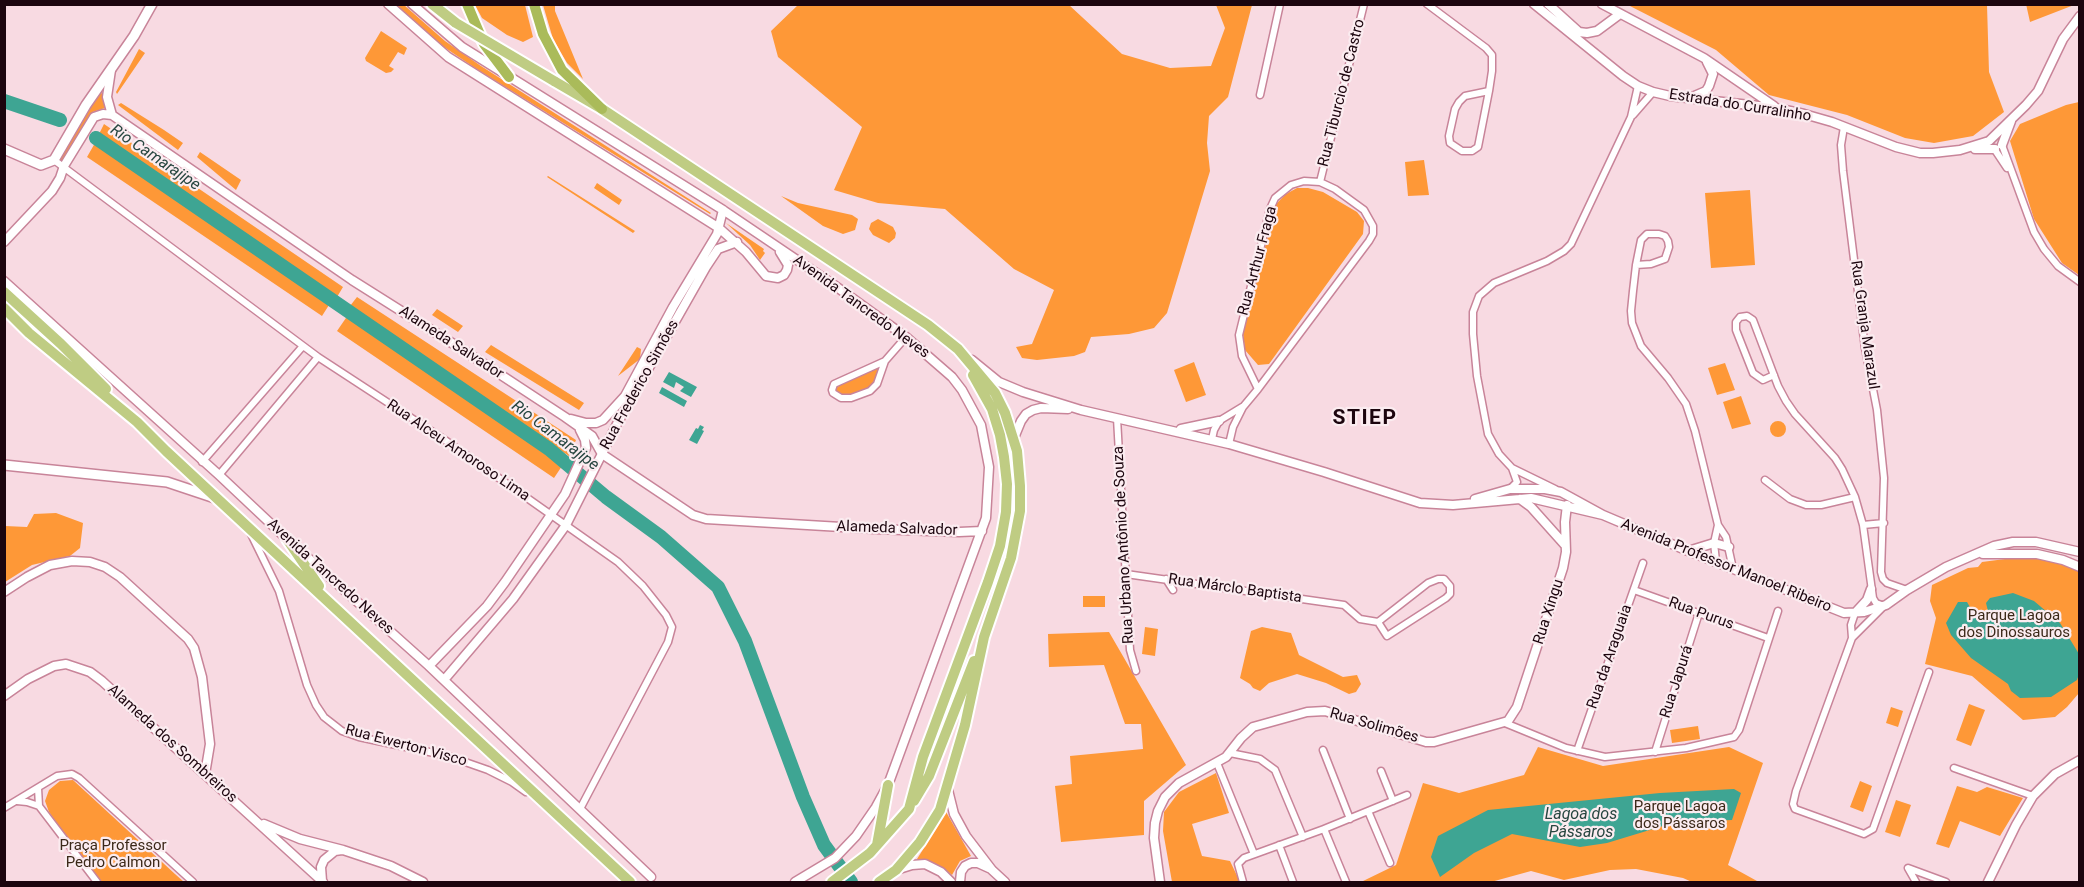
<!DOCTYPE html>
<html>
<head>
<meta charset="utf-8">
<style>
	body { margin:0 }
	#map { position:relative; width:2084px; height:887px; overflow:hidden; background:#f8dae2; font-family:Roboto,sans-serif }
	canvas { display:block }
	.frame { position:absolute; inset:0; border:6px solid #1c050e; pointer-events:none }
</style>
</head>
<body>
<div id="map">
<canvas width="2084" height="887"></canvas>
<div class="frame"></div>
</div>
<script>
const g = document.querySelector('canvas').getContext('2d');
g.lineJoin = 'round';
function fillPath(path, color) { g.fillStyle = color; g.fill(path, 'evenodd'); }
const shape = rows => new Path2D(rows.map(r => 'M' + r).join(''));
function trace(path, color, width, dash) { g.strokeStyle = color; g.lineWidth = width; g.lineCap = dash ? 'butt' : 'round'; g.setLineDash(dash || []); g.stroke(path); }
function write(font, color, halo, rows, align = 'center') {
  g.font = font + ' Roboto,sans-serif'; g.lineWidth = 4.5; g.setLineDash([]); g.textBaseline = 'middle'; g.strokeStyle = halo; g.fillStyle = color; for (const [text, x, y, turn = 0] of rows) {
    g.save(); g.translate(x, y); g.rotate((+turn || 0) * Math.PI / 180); g.textAlign = isNaN(turn) ? turn : align; if (halo) g.strokeText(text, 0, 0); g.fillText(text, 0, 0); g.restore();
  }
}
fillPath(shape([
	[2026,4,2074,4,2074,5,2030,22],
	[395,5,404,5,445,41,481,66,711,213,710,214,478,70,441,45],
	[475,5,525,5,533,37,523,42,507,35,482,18],
	[543,5,555,5,555,11,583,79,567,63,553,39],
	[798,5,1069,5,1122,54,1170,68,1211,66,1225,28,1216,5,1252,5,1228,97,1209,116,1207,143,1210,171,1167,313,1154,328,1129,334,1091,337,1085,352,1074,356,1037,360,1022,358,1016,347,1032,344,1054,290,1014,269,945,209,878,203,834,190,862,127,778,57,771,31],
	[1628,5,1987,5,1989,72,2004,112,1973,136,1934,143,1905,138,1847,115,1769,95,1716,50],
	[381,31,407,48,404,55,398,52,389,66,394,69,391,72,386,73,366,61,365,58],
	[139,49,145,53,117,94,116,92],
	[101,90,105,108,93,112,63,162,58,159],
	[2079,102,2080,102,2079,275,2062,263,2034,219,2010,141,2020,124,2066,105],
	[121,103,164,130,183,143,178,150,118,105],
	[104,124,343,287,337,297,99,134],
	[95,143,329,305,322,316,87,157],
	[200,152,241,180,236,190,197,157],
	[1424,160,1429,195,1408,196,1405,162],
	[548,176,635,231,633,233,547,177],
	[597,183,622,200,619,205,594,188],
	[1297,188,1308,188,1323,192,1357,212,1364,221,1363,234,1269,364,1258,365,1245,350,1243,334,1276,204,1286,194],
	[1750,190,1755,265,1711,268,1705,193],
	[781,196,798,203,852,215,858,219,855,230,843,234,823,226],
	[878,219,893,227,896,233,895,238,889,243,873,235,869,229,871,223],
	[726,223,764,249,763,251,765,253,760,260,750,245],
	[357,297,576,440,569,456,350,306],
	[437,309,463,326,458,332,432,315],
	[348,315,562,466,554,478,337,331],
	[491,345,584,403,579,410,485,352],
	[637,347,641,349,640,359,618,376],
	[1194,362,1206,395,1186,402,1174,370],
	[1725,363,1735,390,1717,395,1708,368],
	[883,365,877,378,869,387,860,393,846,396,840,395,835,392,835,389,840,385],
	[1741,396,1751,424,1732,429,1723,402],
	'1770 429a8 8 0 1 1 16 0a8 8 0 1 1-16 0Z',
	[56,513,83,523,80,548,70,556,32,565,5,582,5,526,27,527,34,514],
	[2028,556,2067,565,2079,571,2079,693,2067,707,2055,717,2023,720,1972,676,1925,664,1936,618,1930,601,1932,585,1968,568,1978,567,1982,562],
	[1083,596,1105,596,1105,607,1083,607],
	[1145,627,1158,629,1155,656,1142,654],
	[1262,627,1291,633,1299,655,1343,677,1357,675,1361,684,1356,692,1349,694,1326,683,1297,674,1269,683,1260,691,1253,688,1250,684,1240,678,1251,631],
	[1109,632,1186,765,1144,801,1144,835,1061,842,1055,786,1072,784,1070,756,1143,749,1141,724,1125,724,1104,665,1049,667,1048,634],
	[1969,704,1985,710,1971,746,1956,740],
	[1891,707,1903,711,1898,727,1886,723],
	[1698,726,1700,739,1672,743,1670,730],
	[1538,747,1603,766,1729,747,1763,763,1728,865,1757,881,1692,882,1683,878,1636,869,1610,870,1564,880,1531,871,1491,882,1361,882,1396,865,1423,783,1459,793,1524,775],
	[1216,773,1229,813,1192,824,1202,856,1230,861,1240,882,1172,882,1163,831,1164,812,1179,792],
	[73,780,175,874,184,882,99,882,49,812,45,801,49,790,60,781],
	[1860,781,1872,786,1863,812,1850,807],
	[1957,786,1977,792,1987,787,2023,798,2000,836,1960,821,1949,848,1936,844],
	[1896,800,1911,805,1900,837,1885,832],
	[945,810,971,856,960,861,952,875,942,867,917,859,939,824]
]), '#fe9837');
fillPath(shape([
	[669,372,697,387,691,397,680,391,684,387,676,382,674,388,663,382],
	[662,387,687,401,684,407,659,393],
	[700,425,704,427,702,430,704,431,697,444,689,440,696,428,698,429],
	[2013,593,2034,601,2060,623,2079,654,2079,674,2077,680,2051,697,2020,698,2011,691,2008,684,1971,658,1951,635,1946,623,1958,602,1967,602,1975,616,1982,618,1989,615,1986,603,1990,598],
	[1734,789,1741,793,1732,820,1676,822,1607,843,1580,847,1512,834,1474,853,1440,877,1431,857,1438,836,1488,810,1660,793]
]), '#3ea593');
trace(shape([
	[4,101,60,120],
	[96,138,549,449,606,497,661,537,718,587,745,641,803,797,824,845,851,882]
]), '#3ea593', 14);
const minor = shape([
	[1427,4,1486,48,1492,55,1492,71,1489,91,1478,147,1472,151,1462,151,1450,143,1449,136,1455,109,1459,102,1465,96,1489,91],
	[1260,95,1280,4],
	[1633,115,1653,92],
	[1844,127,1841,145,1843,171,1865,348,1877,410,1884,478,1881,572,1883,579,1887,583,1907,590],
	[2002,145,2034,232,2044,249,2058,266,2080,282],
	[1995,150,2007,168],
	[54,160,318,357,442,438,618,562,643,586,666,615,672,627,668,642,580,809],
	[1320,182,1364,4],
	[1636,265,1651,264,1665,259,1669,247,1668,241,1665,236,1659,234,1647,234,1641,240,1636,265,1633,291,1631,311,1632,323,1641,346,1668,378,1686,404,1695,431,1718,525,1726,537,1733,569],
	[885,361,877,384,870,391,851,398,841,398,833,393,832,390,834,384,885,361],
	[885,361,906,337],
	[1774,375,1763,380,1753,373,1736,330,1736,322,1740,317,1747,316,1753,320,1778,386,1786,401,1795,414,1835,458,1842,469,1855,497,1863,525,1873,598,1876,603,1884,606,1852,638],
	[1117,418,1130,650,1136,671],
	[1212,439,1214,430,1219,421,1242,407],
	[1229,444,1233,427,1243,407,1258,389,1369,241,1373,234,1373,226,1364,210,1335,189,1320,182,1304,181,1291,185,1275,198,1270,209,1239,335,1242,356,1258,389],
	[202,462,303,346],
	[219,475,318,357],
	[1765,480,1790,499,1806,505,1821,505,1855,497],
	[1510,489,1517,482,1512,468],
	[1555,489,1512,468,1499,454,1488,434,1477,376,1473,334,1473,312,1479,296,1494,283,1547,261,1564,251,1571,244,1631,117,1638,86],
	[1863,525,1884,523],
	[251,534,279,591,307,685,316,705,324,717,342,731,359,737,448,756,488,770,512,782,526,792],
	[1716,561,1714,543,1718,525],
	[1126,574,1344,605,1360,619,1378,622,1428,583,1438,579,1444,579,1450,586,1450,594,1446,598,1387,636,1378,622],
	[1166,579,1173,590],
	[1634,590,1768,638],
	[1855,613,1851,625,1852,638,1796,791,1793,804,1795,809,1864,834,1873,829,1929,672],
	[1505,723,1566,748,1605,757,1686,748,1734,737,1739,730,1778,611],
	[1323,750,1350,819],
	[1577,751,1643,563],
	[1655,752,1699,613],
	[1230,753,1260,759,1275,770,1303,837],
	[1217,763,1254,854],
	[1954,768,2033,796],
	[1381,771,1393,801],
	[38,788,39,806,97,882],
	[17,801,27,802,39,806],
	[4,808,57,776,72,774,79,778,193,882],
	[1368,811,1390,863],
	[1324,829,1346,882],
	[1279,845,1293,882],
	[1243,882,1238,864,1244,858,1324,829,1407,795],
	[1916,882,1908,868,1946,882]
]);
const tertiary = shape([
	[388,4,448,57,719,228,746,252,766,276,778,278,784,275,787,270,788,265,780,252],
	[412,4,462,47,723,210,834,285,906,337,952,377,962,390,981,425,989,467,986,518,888,785,876,807,856,836,835,858,795,882],
	[1534,4,1623,76,1638,86,1653,92,1670,96,1776,108,1804,114,1832,122,1896,147,1920,153,1933,153,1960,150,1989,141,2026,105,2038,91,2063,39,2080,16],
	[1548,4,1579,32,1587,33,1597,31,1620,14],
	[1602,4,1704,58,1774,106],
	[111,70,107,97,112,115],
	[1692,97,1706,91,1709,86,1713,74,1707,62],
	[2002,145,2011,121],
	[1975,149,1995,149],
	[4,242,52,191,60,178,64,166,94,117,103,114,112,115,352,280,463,350,565,417,592,436,602,454,693,515,706,519,875,529,959,532,982,531],
	[4,281,219,475,287,539,429,666,651,877],
	[972,360,999,382,1023,392,1081,410,1229,444,1324,472,1420,503,1453,505,1531,498,1603,515],
	[571,419,586,423,596,423,603,420,625,396,673,307,717,234,723,210],
	[1181,429,1219,421],
	[1014,438,1021,421,1026,414,1033,410,1041,408,1068,409],
	[1475,499,1510,489,1545,489,1561,492,1603,515,1688,551,1844,613,1864,612,1886,605,1907,590,1946,567,1994,546,2013,542,2036,542,2080,552],
	[1520,499,1531,507,1565,545],
	[1688,551,1714,543,1729,547],
	[1983,554,2037,554,2063,560,2080,567],
	[4,592,27,577,50,565,72,561,90,562,105,567,120,577,188,639,194,648,202,677,210,744,205,774],
	[1855,613,1867,600,1871,589],
	[429,666,487,606,505,582,565,494,586,448,585,440,580,430],
	[444,680,513,599,566,525,618,422,706,267,718,249,737,242],
	[4,696,28,679,54,666,66,664,90,672,102,681,323,882],
	[948,790,954,814,966,836,992,870,1005,882],
	[264,824,300,839,343,850,391,866,423,882],
	[896,870,912,865,925,864,941,872,951,882],
	[322,881,321,867,324,860,335,851,342,850],
	[960,882,961,872,965,866,971,863,978,863,989,868],
	[1160,882,1154,838,1155,823,1158,811,1165,797,1179,783,1226,757,1241,738,1253,727,1307,712,1325,711,1426,742,1434,742,1508,721,1517,707,1563,568,1566,552,1565,522,1567,505],
	[1988,882,2016,825,2033,796,2055,774,2080,760]
]);
const secondary = shape([
	[4,149,41,165,54,160,86,105,134,36,152,4],
	[4,465,167,482,215,498]
]);
const primary = shape([
	[432,4,456,23],
	[554,81,602,109,928,325,958,349,995,393,1005,413,1017,451,1020,486,1020,511,1011,558,984,637,965,725,940,810,920,842,896,870,879,882],
	[4,292,61,344,106,389],
	[4,308,29,333,137,422,166,451,630,882],
	[287,539,319,586],
	[914,801,929,776,974,661],
	[877,845,888,785],
	[832,882,870,853,909,809,923,757,988,582,1000,546,1006,512,1007,484,1004,457,1000,435,992,409,973,375]
]);
const trunk = shape([
	[467,4,484,44,509,77],
	[534,4,543,34,562,70,602,109]
]);
trace(minor, '#c88499', 9);
trace(tertiary, '#c88499', 11);
trace(secondary, '#c88499', 12);
trace(primary, '#fff', 14);
trace(trunk, '#fff', 14);
trace(minor, '#fff', 6);
trace(tertiary, '#fff', 8);
trace(secondary, '#fff', 9);
trace(primary, '#bfcc83', 10);
trace(trunk, '#aabb5a', 10);
const primaryBridge = shape([
	[456,23,554,81]
]);
trace(primaryBridge, '#fff', 14, []);
trace(primaryBridge, '#bfcc83', 10);
write('15px', '#1c050e', '#fbecf0', [
	["Rua Tiburcio de Castro",1342,93,-76],
	["Estrada do Curralinho",1740,106,9],
	["Rua Arthur Fraga",1258,261,-75],
	["Avenida Tancredo Neves",861,307,36],
	["Rua Granja Marazul",1864,325,82],
	["Alameda Salvador",451,343,33],
	["Rua Frederico Simões",640,385,-61],
	["Rua Alceu Amoroso Lima",458,451,34],
	["Alameda Salvador",897,529,2],
	["Rua Urbano Antônio de Souza",1124,545,-93],
	["Avenida Professor Manoel Ribeiro",1726,566,22],
	["Avenida Tancredo Neves",330,577,42],
	["Rua Márclo Baptista",1235,589,8],
	["Rua Xingu",1549,612,-72],
	["Rua Purus",1701,614,20],
	["Rua da Araguaia",1610,657,-71],
	["Rua Japurá",1677,682,-72],
	["Rua Solimões",1374,726,16],
	["Alameda dos Sombreiros",172,744,42],
	["Rua Ewerton Visco",406,746,15]
]);
write('15px', '#3c2919', '#fbecf0', [
	["Parque Lagoa",2014,616],
	["dos Dinossauros",2014,633],
	["Parque Lagoa",1680,807],
	["dos Pássaros",1680,824],
	["Praça Professor",113,846],
	["Pedro Calmon",113,863]
]);
write('italic 16px', '#274640', '#fbecf0', [
	["Rio Camarajipe",155,158,34],
	["Rio Camarajipe",555,436,37],
	["Lagoa dos",1581,815],
	["Pássaros",1581,833]
]);
g.letterSpacing = '1.5px';
write('bold 21px', '#1c050e', '#fbecf0', [
	["STIEP",1365,419]
]);
g.letterSpacing = '0px';
</script>
</body>
</html>
